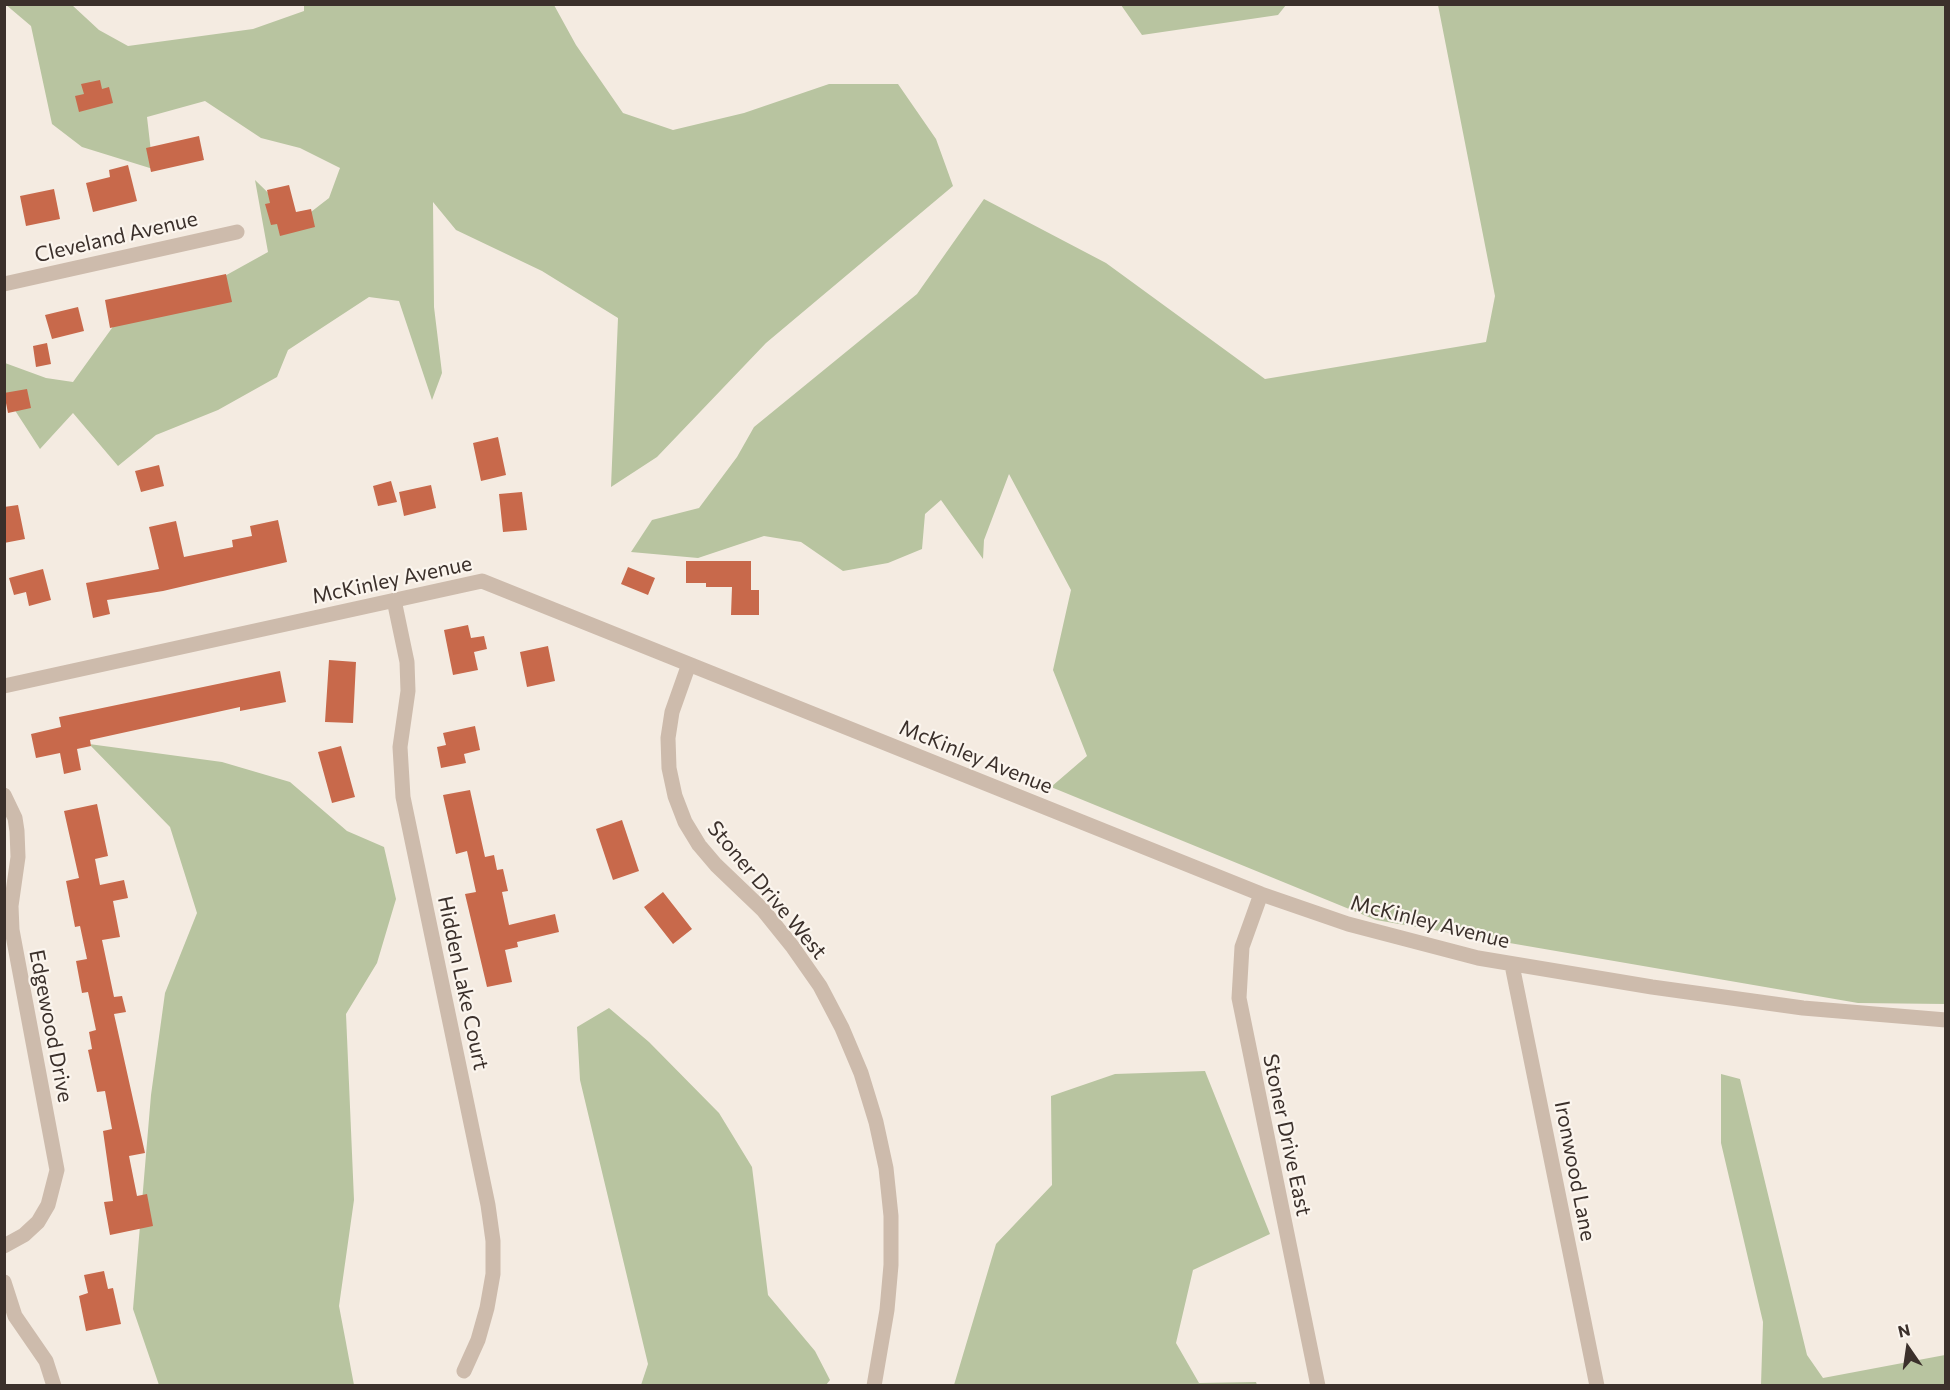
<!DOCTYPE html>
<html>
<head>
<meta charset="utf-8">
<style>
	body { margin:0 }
	#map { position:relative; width:1950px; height:1390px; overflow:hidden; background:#f4ebe1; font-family:Commissioner,sans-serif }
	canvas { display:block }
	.frame { position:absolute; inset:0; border:6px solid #3b302b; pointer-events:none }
	.north { position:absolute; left:1878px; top:1318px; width:60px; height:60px; -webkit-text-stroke:4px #fbf5ee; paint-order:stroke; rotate:347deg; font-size:16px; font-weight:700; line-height:24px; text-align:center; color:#3b302b }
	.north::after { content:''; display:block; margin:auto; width:21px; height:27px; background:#3b302b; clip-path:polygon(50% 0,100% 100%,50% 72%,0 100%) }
</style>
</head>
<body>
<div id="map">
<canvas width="1950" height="1390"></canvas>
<div class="frame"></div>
<div class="north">N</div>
</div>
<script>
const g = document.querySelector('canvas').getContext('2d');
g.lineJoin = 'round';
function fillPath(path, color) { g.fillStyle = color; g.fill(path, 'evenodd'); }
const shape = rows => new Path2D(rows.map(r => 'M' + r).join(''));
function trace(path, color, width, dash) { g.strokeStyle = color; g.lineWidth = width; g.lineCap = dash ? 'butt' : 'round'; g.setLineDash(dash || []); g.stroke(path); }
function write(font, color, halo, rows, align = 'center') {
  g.font = font + ' Commissioner,sans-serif'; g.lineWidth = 4.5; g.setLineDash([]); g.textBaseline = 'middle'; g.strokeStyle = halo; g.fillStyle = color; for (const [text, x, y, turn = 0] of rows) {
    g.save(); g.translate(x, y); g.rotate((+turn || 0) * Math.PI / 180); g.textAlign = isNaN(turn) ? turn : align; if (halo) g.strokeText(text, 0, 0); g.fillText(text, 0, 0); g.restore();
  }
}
fillPath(shape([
	[5,4,72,5,99,30,128,46,253,29,304,11,304,5,554,5,576,45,623,113,673,130,744,113,829,84,898,84,936,139,953,186,766,343,657,457,611,487,618,318,542,271,456,230,433,202,434,307,442,373,432,400,399,301,369,297,288,350,277,377,218,410,156,435,118,466,73,413,40,449,5,395,5,363,46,378,73,382,125,310,176,303,268,252,255,180,298,222,329,198,340,168,300,148,261,138,205,101,147,117,153,169,82,147,52,124,31,26],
	[1121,5,1122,4,1286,5,1278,15,1142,35],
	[1438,5,1945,5,1945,1004,1858,1003,1376,920,1051,787,1087,756,1053,670,1071,590,1009,474,984,540,983,559,941,500,925,514,922,549,888,563,843,571,801,542,764,536,698,558,631,552,652,520,699,508,737,457,754,427,917,294,984,199,1106,263,1265,379,1486,342,1495,296],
	[89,744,222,762,290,782,347,831,384,847,396,899,377,963,346,1014,354,1200,339,1306,354,1385,159,1385,133,1309,151,1095,165,993,197,913,170,827],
	[609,1008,649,1042,719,1113,752,1167,768,1295,815,1351,830,1380,826,1385,641,1385,648,1364,580,1080,577,1027],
	[1205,1071,1270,1234,1193,1270,1176,1343,1199,1383,1256,1382,1257,1385,954,1385,996,1244,1052,1185,1051,1096,1115,1074],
	[1721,1074,1740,1079,1807,1355,1823,1378,1945,1355,1945,1385,1761,1385,1763,1322,1721,1143]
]), '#b8c4a0');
fillPath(shape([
	[100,80,102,89,109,87,113,103,79,112,75,96,84,94,81,84],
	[199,136,204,160,151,172,146,148],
	[128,165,137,201,93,212,86,183,110,177,109,170],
	[289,185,296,212,311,209,315,227,280,236,277,224,271,225,265,204,270,203,267,190],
	[54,189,60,219,26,226,20,196],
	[226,274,232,302,110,328,105,300],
	[78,307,84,331,52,339,45,315],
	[47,343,51,364,36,367,33,346],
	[27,389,31,408,8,413,4,393],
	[498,437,506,475,481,481,473,443],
	[159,465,164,486,141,492,135,471],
	[391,481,397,502,378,506,373,486],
	[431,485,436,508,404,516,399,492],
	[522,492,527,530,503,532,499,494],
	[18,505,25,539,4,543,4,507],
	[278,520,287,562,163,591,107,600,110,614,93,618,86,583,159,569,149,527,176,521,184,557,233,547,232,540,252,536,250,526],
	[686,561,751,561,751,590,759,590,759,615,731,615,732,587,706,587,706,583,686,583],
	[628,567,655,578,648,595,621,584],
	[43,569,51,600,29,606,26,592,14,595,9,578],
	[468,625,471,638,484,636,487,649,474,652,478,670,453,675,444,630],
	[548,646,555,681,527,687,520,652],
	[329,660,356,662,353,723,325,722],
	[280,671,286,702,240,711,240,707,90,740,91,746,77,749,81,770,64,774,60,753,36,758,31,734,61,727,59,717],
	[475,726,480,750,464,754,466,763,441,768,437,747,446,745,443,733],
	[341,746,355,797,332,803,318,752],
	[470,790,485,857,494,855,497,870,503,869,508,891,502,892,509,925,555,914,559,932,517,942,518,947,505,950,512,982,487,987,465,894,476,892,467,851,456,854,443,795],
	[97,804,108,856,95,859,100,885,124,880,128,898,113,901,120,937,102,940,114,997,122,996,126,1012,114,1014,145,1153,129,1156,137,1196,147,1194,153,1226,110,1235,104,1202,113,1201,103,1131,112,1129,105,1091,97,1092,88,1050,92,1049,89,1032,96,1030,88,992,82,993,76,961,87,959,80,926,75,927,66,881,79,878,64,811],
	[622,820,639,871,613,880,596,829],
	[663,892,692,929,673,944,644,907],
	[104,1271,108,1289,113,1288,121,1324,86,1331,79,1296,88,1293,84,1275]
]), '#c8694b');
trace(shape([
	[4,284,237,232],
	[394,600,407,662,408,691,400,747,403,797,488,1205,493,1241,493,1274,487,1308,478,1340,464,1371],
	[689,664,672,712,668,738,669,768,675,796,685,822,699,845,716,865,763,910,792,946,820,986,842,1028,861,1073,876,1122,886,1168,891,1216,891,1265,887,1310,874,1386],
	[4,686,482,581,1261,894,1348,924,1478,958,1652,987,1803,1008,1946,1020],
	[4,795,15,818,17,831,18,857,11,906,12,930,57,1170,48,1205,38,1222,24,1235,4,1246],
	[1261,894,1242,947,1239,998,1318,1386],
	[1512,965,1597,1386],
	[4,1282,15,1316,46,1361,54,1386]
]), '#cdbbac', 15);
write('21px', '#3b302b', '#fbf5ee', [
	["Cleveland Avenue",116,237,-13],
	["McKinley Avenue",392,580,-12],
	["McKinley Avenue",976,757,22],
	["Stoner Drive West",767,890,50],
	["McKinley Avenue",1430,922,14],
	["Hidden Lake Court",463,983,78],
	["Edgewood Drive",51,1026,79],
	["Stoner Drive East",1287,1135,78],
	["Ironwood Lane",1575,1171,79]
]);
</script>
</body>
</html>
